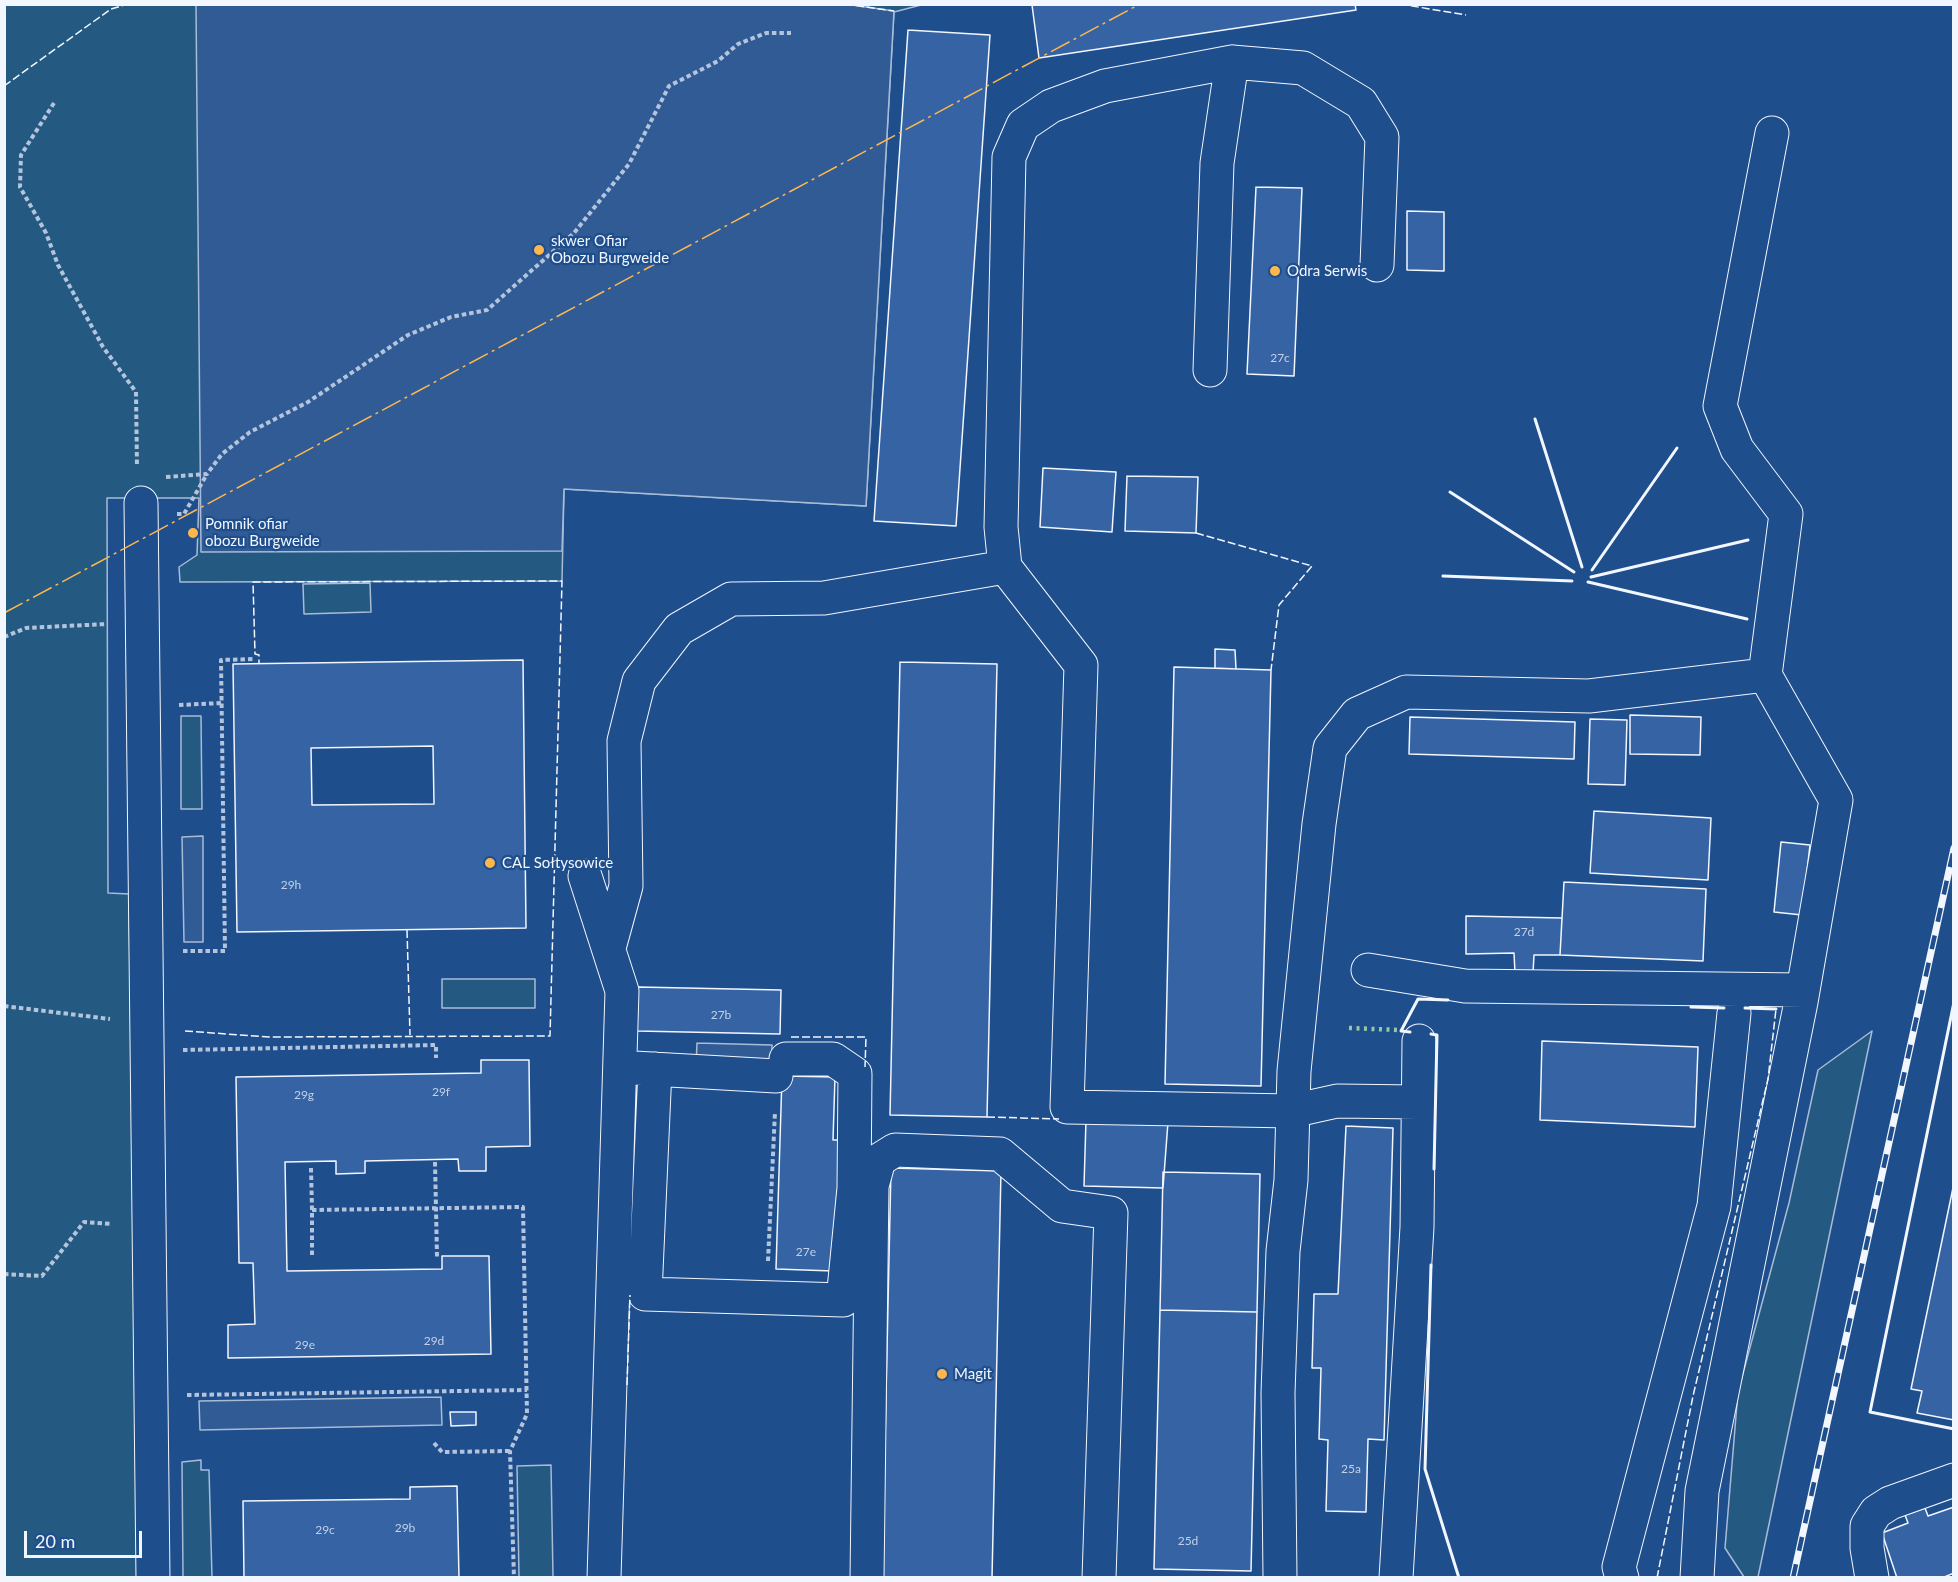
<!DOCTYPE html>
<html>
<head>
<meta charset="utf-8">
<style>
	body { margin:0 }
	#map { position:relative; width:1958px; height:1582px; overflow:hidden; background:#1f4e8c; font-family:Lato,sans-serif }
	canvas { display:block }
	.frame { position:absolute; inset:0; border:6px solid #f2f6ff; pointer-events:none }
	.scale { position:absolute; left:24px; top:1531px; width:118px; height:27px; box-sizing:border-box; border:3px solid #f2f6ff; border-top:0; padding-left:8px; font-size:18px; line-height:21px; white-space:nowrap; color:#f2f6ff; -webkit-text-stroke:4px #1f4e8c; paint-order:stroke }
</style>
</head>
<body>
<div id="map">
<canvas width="1958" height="1582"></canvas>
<div class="frame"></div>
<div class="scale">20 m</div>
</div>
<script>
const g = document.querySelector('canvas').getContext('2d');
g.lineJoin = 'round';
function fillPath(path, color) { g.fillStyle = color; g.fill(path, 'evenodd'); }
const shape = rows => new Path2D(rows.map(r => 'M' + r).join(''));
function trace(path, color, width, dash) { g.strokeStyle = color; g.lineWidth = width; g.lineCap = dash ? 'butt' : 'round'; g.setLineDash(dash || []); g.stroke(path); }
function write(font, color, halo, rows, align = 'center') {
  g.font = font + ' Lato,sans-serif'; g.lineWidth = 4.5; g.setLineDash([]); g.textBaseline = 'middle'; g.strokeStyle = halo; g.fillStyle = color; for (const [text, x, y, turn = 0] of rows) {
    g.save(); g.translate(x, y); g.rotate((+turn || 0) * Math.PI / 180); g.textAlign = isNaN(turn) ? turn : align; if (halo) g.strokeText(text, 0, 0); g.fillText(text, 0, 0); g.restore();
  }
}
const green = shape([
	[5,5,921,5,894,12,866,506,564,489,562,581,180,582,179,567,197,555,199,498,107,498,108,893,129,894,138,1577,5,1578,5,5],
	[370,583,371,612,304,614,303,584,370,583],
	[181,716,201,716,202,809,181,809,181,716],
	[442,979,535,979,535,1008,442,1008,442,979],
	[1872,1031,1758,1577,1744,1577,1725,1548,1738,1392,1789,1203,1818,1070,1872,1031],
	[201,1460,201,1470,209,1470,212,1577,183,1577,182,1462,201,1460],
	[551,1465,553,1577,519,1577,517,1466,551,1465]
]);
fillPath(green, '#245a82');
trace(green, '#a8bbd7', 1.5);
const parking = shape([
	[845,4,894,11,866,506,564,489,562,551,201,552,196,5,845,4],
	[203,836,203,942,184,942,182,837,203,836],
	[697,1043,772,1045,772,1068,696,1065,697,1043],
	[441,1397,442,1425,200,1430,199,1401,441,1397]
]);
fillPath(parking, '#305b95');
trace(parking, '#a8bbd7', 1.5);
const building = shape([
	[1355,4,1356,10,1039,58,1032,5,1355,4],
	[908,30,990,35,956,526,874,521,908,30],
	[1256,187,1302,188,1294,376,1247,374,1256,187],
	[1407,211,1444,212,1444,271,1407,270,1407,211],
	[1043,468,1116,472,1112,532,1040,527,1043,468],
	[1127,476,1198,477,1196,533,1125,531,1127,476],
	[1215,649,1235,650,1236,669,1215,668,1215,649],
	[523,660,526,928,237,932,233,664,523,660],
	[433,746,434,804,312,805,311,748,433,746],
	[900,662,997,664,987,1117,890,1115,900,662],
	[1174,667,1271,670,1261,1086,1165,1084,1174,667],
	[1630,715,1701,717,1700,755,1630,754,1630,715],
	[1410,717,1575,722,1574,759,1409,754,1410,717],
	[1590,719,1627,720,1625,785,1588,784,1590,719],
	[1594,811,1711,818,1708,880,1590,873,1594,811],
	[1781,842,1810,845,1802,915,1774,912,1781,842],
	[1564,882,1706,889,1703,961,1560,955,1564,882],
	[1466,916,1562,918,1560,955,1534,955,1533,973,1515,973,1514,953,1466,954,1466,916],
	[638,987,781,990,780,1034,637,1031,638,987],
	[1542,1041,1698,1047,1695,1127,1540,1120,1542,1041],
	[481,1060,529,1060,530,1146,486,1147,486,1171,459,1171,458,1159,365,1161,365,1173,336,1174,336,1161,285,1162,287,1271,442,1269,442,1256,489,1256,491,1354,228,1358,228,1325,255,1324,253,1263,239,1263,236,1077,481,1073,481,1060],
	[782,1076,835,1077,833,1140,845,1140,844,1191,837,1191,833,1271,776,1269,782,1076],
	[1086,1120,1168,1122,1163,1188,1084,1186,1086,1120],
	[1346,1126,1393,1128,1384,1440,1368,1439,1366,1512,1326,1511,1328,1440,1319,1439,1321,1368,1312,1368,1314,1294,1338,1294,1346,1126],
	[891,1168,1001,1171,992,1578,882,1578,891,1168],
	[1163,1172,1260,1174,1257,1312,1160,1310,1163,1172],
	[1954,1183,1954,1420,1917,1413,1922,1391,1911,1389,1954,1183],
	[1160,1310,1257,1312,1251,1571,1154,1569,1160,1310],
	[450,1412,476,1412,476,1425,451,1426,450,1412],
	[457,1486,459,1578,244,1578,243,1501,410,1499,410,1487,457,1486],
	[1954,1507,1954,1573,1942,1578,1897,1578,1882,1533,1908,1523,1905,1515,1925,1508,1928,1516,1954,1507]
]);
fillPath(building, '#3563a3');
trace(building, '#f2f6ff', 1.5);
const minor = shape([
	[1210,370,1217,163,1232,62],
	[141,503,153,1578],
	[1005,567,1081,665,1067,1107,1292,1111,1337,1101,1418,1102],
	[1765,675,1786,514,1737,449,1720,406,1772,133],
	[585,876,622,991,604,1578],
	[609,948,626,886,624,741,639,681,679,629,731,599,824,598,1005,567,1001,527,1009,157,1023,125,1051,106,1105,86,1232,62,1303,68,1361,103,1382,137,1377,265],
	[1368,970,1465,986,1803,990],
	[634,1068,776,1076],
	[655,1069,645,1294,843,1300,854,1188,855,1074,833,1059,786,1059],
	[867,1578,872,1186,879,1160,895,1150,1000,1154,1062,1206,1111,1213,1099,1578],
	[1280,1578,1278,1393,1283,1251,1291,1180,1294,1071,1319,824,1330,748,1357,714,1406,692,1589,696,1765,675,1836,800,1801,1002,1702,1491,1697,1578],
	[1396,1578,1417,1227,1419,1041],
	[1622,1578,1619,1567,1714,1206,1734,1013],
	[1872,1578,1867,1548,1867,1526,1876,1512,1890,1503,1954,1480]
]);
trace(minor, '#f2f6ff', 35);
trace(shape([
	[54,103,21,155,20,187,46,233,58,265,103,347,136,392,137,467],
	[166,477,207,474,222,454,250,432,308,402,408,335,451,317,487,310,574,233,629,164,669,86,718,61,738,44,766,33,791,33],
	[177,514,184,514,207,474],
	[4,637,26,628,107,624],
	[179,705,222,703],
	[183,951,225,951,221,660,254,659],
	[4,1006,110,1019],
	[183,1050,436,1045,436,1058],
	[435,1162,437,1257],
	[311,1168,312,1210],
	[312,1255,312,1210,523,1207,527,1414,510,1451,514,1578],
	[768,1261,775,1112],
	[4,1274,42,1276,84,1222,112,1224],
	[187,1395,527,1390],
	[434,1443,442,1452,510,1451]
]), '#b3c4dc', 4, [4.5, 3]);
trace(minor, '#1f4e8c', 33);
const rail = shape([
	[1793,1578,1954,848]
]);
trace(rail, '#f2f6ff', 7);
trace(rail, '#1f4e8c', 4.5, [14]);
trace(shape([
	[1349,1028,1399,1030]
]), '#97c8a6', 4.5, [3, 4.5]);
trace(shape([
	[845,4,894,11],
	[1400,4,1466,15],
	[4,86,111,9,128,4],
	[1196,533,1312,566,1279,605,1271,670],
	[407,930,410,1035],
	[185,1031,269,1037,550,1036,562,581,253,582,255,654,259,655,259,664],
	[791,1037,866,1037,865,1067],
	[987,1117,1059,1119],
	[627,1385,630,1295],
	[1657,1578,1693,1396,1768,1079,1776,1009]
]), '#f2f6ff', 1.5, [8, 3]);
trace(shape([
	[1535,419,1582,567],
	[1450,492,1574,572],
	[1592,570,1677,448],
	[1443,576,1572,581],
	[1591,577,1748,540],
	[1588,582,1747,619],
	[1954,1002,1870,1412,1954,1429],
	[1691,1007,1724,1008],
	[1745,1008,1776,1009],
	[1410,1032,1401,1031,1418,999,1448,1000],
	[1431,1034,1437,1035,1434,1169],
	[1431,1265,1425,1469,1459,1578]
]), '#f2f6ff', 3);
trace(shape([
	[4,613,1140,4]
]), '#ffb74d', 1.5, [21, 4.5, 3, 4.5]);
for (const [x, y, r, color] of [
	[539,250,6,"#ffb74d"],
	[1275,271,6,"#ffb74d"],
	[193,533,6,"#ffb74d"],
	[490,863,6,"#ffb74d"],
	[942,1374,6,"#ffb74d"]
]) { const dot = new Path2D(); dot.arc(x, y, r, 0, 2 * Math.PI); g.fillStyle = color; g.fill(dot); trace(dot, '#1f4e8c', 2); }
write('12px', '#c3d1e8', null, [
	["27c",1280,358],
	["29h",291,885],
	["27d",1524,932],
	["27b",721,1015],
	["29f",441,1092],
	["29g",304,1095],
	["27e",806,1252],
	["29d",434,1341],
	["29e",305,1345],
	["25a",1351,1469],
	["29b",405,1528],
	["29c",325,1530],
	["25d",1188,1541]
]);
write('15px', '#f2f6ff', '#1f4e8c', [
	["skwer Ofiar",551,241],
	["Obozu Burgweide",551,258],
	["Odra Serwis",1287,271],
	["Pomnik ofiar",205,524],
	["obozu Burgweide",205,541],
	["CAL Sołtysowice",502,863],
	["Magit",954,1374]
], 'left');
</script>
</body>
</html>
